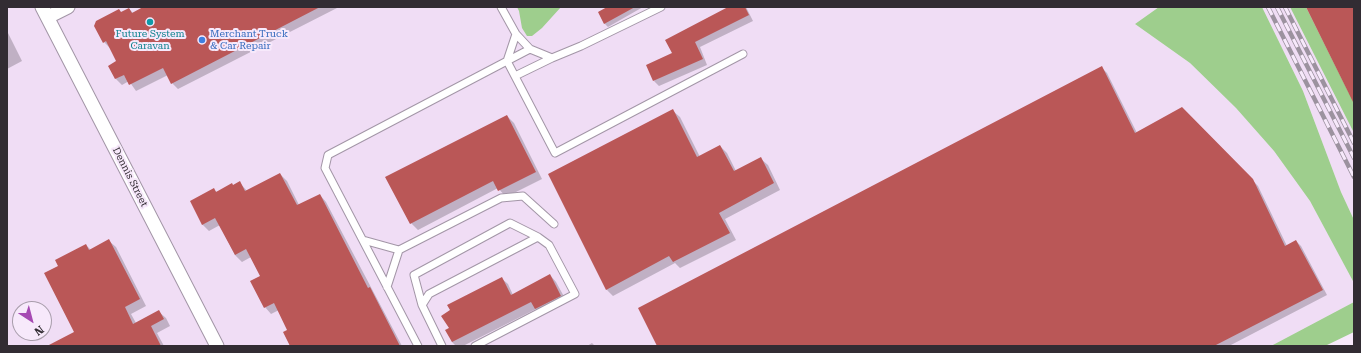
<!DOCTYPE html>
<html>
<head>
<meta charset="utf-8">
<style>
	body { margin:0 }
	#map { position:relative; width:1361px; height:353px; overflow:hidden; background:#f7e9fb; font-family:"Roboto Serif",serif }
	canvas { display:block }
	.frame { position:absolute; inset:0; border:8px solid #322c33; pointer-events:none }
	.north { position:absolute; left:12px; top:301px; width:40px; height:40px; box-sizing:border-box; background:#f7e9fb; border:1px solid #a89dab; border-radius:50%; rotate:144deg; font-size:11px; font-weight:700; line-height:16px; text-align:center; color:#322c33 }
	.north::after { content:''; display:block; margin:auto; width:14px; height:18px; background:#a649b3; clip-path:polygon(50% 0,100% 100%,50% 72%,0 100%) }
</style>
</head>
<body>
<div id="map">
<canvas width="1361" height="353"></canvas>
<div class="frame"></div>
<div class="north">N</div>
</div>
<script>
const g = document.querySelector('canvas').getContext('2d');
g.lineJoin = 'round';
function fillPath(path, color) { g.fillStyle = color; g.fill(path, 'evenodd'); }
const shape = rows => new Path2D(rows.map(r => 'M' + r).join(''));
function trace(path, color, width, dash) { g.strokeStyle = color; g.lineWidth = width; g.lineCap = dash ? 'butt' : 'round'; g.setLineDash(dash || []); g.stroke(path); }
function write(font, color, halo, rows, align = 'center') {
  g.font = font + ' "Roboto Serif",serif'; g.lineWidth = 4; g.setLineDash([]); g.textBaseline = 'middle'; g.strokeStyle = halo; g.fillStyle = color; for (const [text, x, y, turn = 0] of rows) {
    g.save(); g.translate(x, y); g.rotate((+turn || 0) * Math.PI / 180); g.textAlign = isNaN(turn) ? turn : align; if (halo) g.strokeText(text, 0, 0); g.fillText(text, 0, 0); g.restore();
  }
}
fillPath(shape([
	[7,7,1159,7,1135,24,1190,63,1236,108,1274,151,1310,201,1336,249,1354,283,1354,302,1271,346,7,346],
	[20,309,44,309,44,333,20,333],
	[1262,7,1290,7,1354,133,1354,220,1341,192,1303,91]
]), '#f0ddf5');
fillPath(shape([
	[517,7,561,7,542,28,532,36,527,36,522,28,519,11],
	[1159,7,1262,7,1303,91,1341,192,1354,220,1354,283,1310,201,1274,151,1236,108,1190,63,1135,24],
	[1290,7,1306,7,1349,93,1354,90,1354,133],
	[1354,302,1354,332,1325,346,1271,346]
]), '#9ece8d');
fillPath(shape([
	[145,7,339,7,178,89,172,83,168,75,136,91,129,81,122,85,116,79,109,66,118,61,110,48,104,42,122,13,129,9,133,13],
	[609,7,643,7,608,27,605,24,599,12],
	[730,7,746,7,753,21,700,47,707,65,659,86,654,81,674,53],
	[7,31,22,61,7,69],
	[1101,67,1107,73,1137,133,1187,113,1258,186,1287,246,1296,241,1301,246,1327,295,1229,346,659,346],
	[673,111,680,117,700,157,720,146,727,153,736,171,761,159,768,165,780,190,725,219,736,240,680,268,675,263,613,296,607,290,550,174],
	[507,116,514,123,542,179,506,197,498,188,418,230,411,223],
	[280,174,287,181,299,205,320,195,326,202,402,346,291,346,289,330,279,310,271,314,265,307,261,276,251,257,242,262,235,255,220,225,209,231,202,224,214,190,217,192,240,183,247,191],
	[109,241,116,247,146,306,131,314,136,323,159,312,166,318,170,326,157,333,164,346,49,346,76,332,59,266,86,245,91,250],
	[550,275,556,282,567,302,542,315,536,309,463,346,456,346,452,342,447,330,501,278,508,284,513,295],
	[592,343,595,346,587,346]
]), '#0003');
fillPath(shape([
	[143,7,320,7,171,84,163,68,129,85,124,75,115,79,108,66,116,61,106,41,103,43,94,26,96,21,119,9,121,12,129,8,132,13],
	[607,7,635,7,604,24,598,12],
	[728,7,745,7,749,15,695,42,703,59,653,81,646,65,672,53,665,40],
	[1306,7,1354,7,1354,104],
	[1102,66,1135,133,1182,107,1253,179,1285,246,1296,240,1323,290,1214,346,657,346,638,308],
	[673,109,697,157,720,145,734,171,761,157,774,183,719,213,730,233,673,262,669,256,606,290,548,174],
	[507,115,536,172,498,191,493,181,410,224,385,177],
	[280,173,297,205,320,194,368,288,370,287,400,346,290,346,283,332,287,330,274,303,264,308,250,281,260,276,246,249,235,255,215,218,202,225,190,201,214,188,216,192,232,183,233,185,240,181,245,191],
	[109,239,140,299,125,307,133,324,159,310,164,319,151,326,161,346,47,346,74,332,44,273,58,266,55,260,86,244,89,250],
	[550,274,561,296,535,309,531,302,452,342,445,330,449,328,441,316,450,310,447,305,502,277,511,295]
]), '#ba5757');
const lane = shape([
	[501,7,516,34,530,49,552,58,581,46,661,7],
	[530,49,507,61,555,153,743,54],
	[515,76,552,58],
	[363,240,399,250],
	[387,287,399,250,501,198,523,196,554,224],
	[422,305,414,275,510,223,538,237],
	[418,346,325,168,328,155,507,61,516,34],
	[442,346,422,305,429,294,538,237,549,245,575,294,475,346]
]);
const street = shape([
	[42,7,217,346],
	[48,17,68,7]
]);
trace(lane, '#a396a7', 9);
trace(street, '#a396a7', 15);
trace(lane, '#fff', 7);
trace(street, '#fff', 13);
const rail = shape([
	[1268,7,1354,177],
	[1277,7,1354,158],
	[1285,7,1354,143]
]);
trace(rail, '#9c929f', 4.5);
trace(rail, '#f7e9fb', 3, [9]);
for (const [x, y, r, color] of [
	[150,22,4,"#0f9aa8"],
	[202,40,4,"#3f7fe0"]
]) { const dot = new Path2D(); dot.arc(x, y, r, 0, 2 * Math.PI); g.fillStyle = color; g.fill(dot); trace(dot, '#f7e9fb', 1.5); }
write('10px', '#0d838f', '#f7e9fb', [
	["Future System",150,34],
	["Caravan",150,46]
]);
write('10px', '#366cbe', '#f7e9fb', [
	["Merchant Truck",210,34],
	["& Car Repair",210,46]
], 'left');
write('10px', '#322c33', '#f7e9fb', [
	["Dennis Street",130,177,63]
]);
</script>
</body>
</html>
